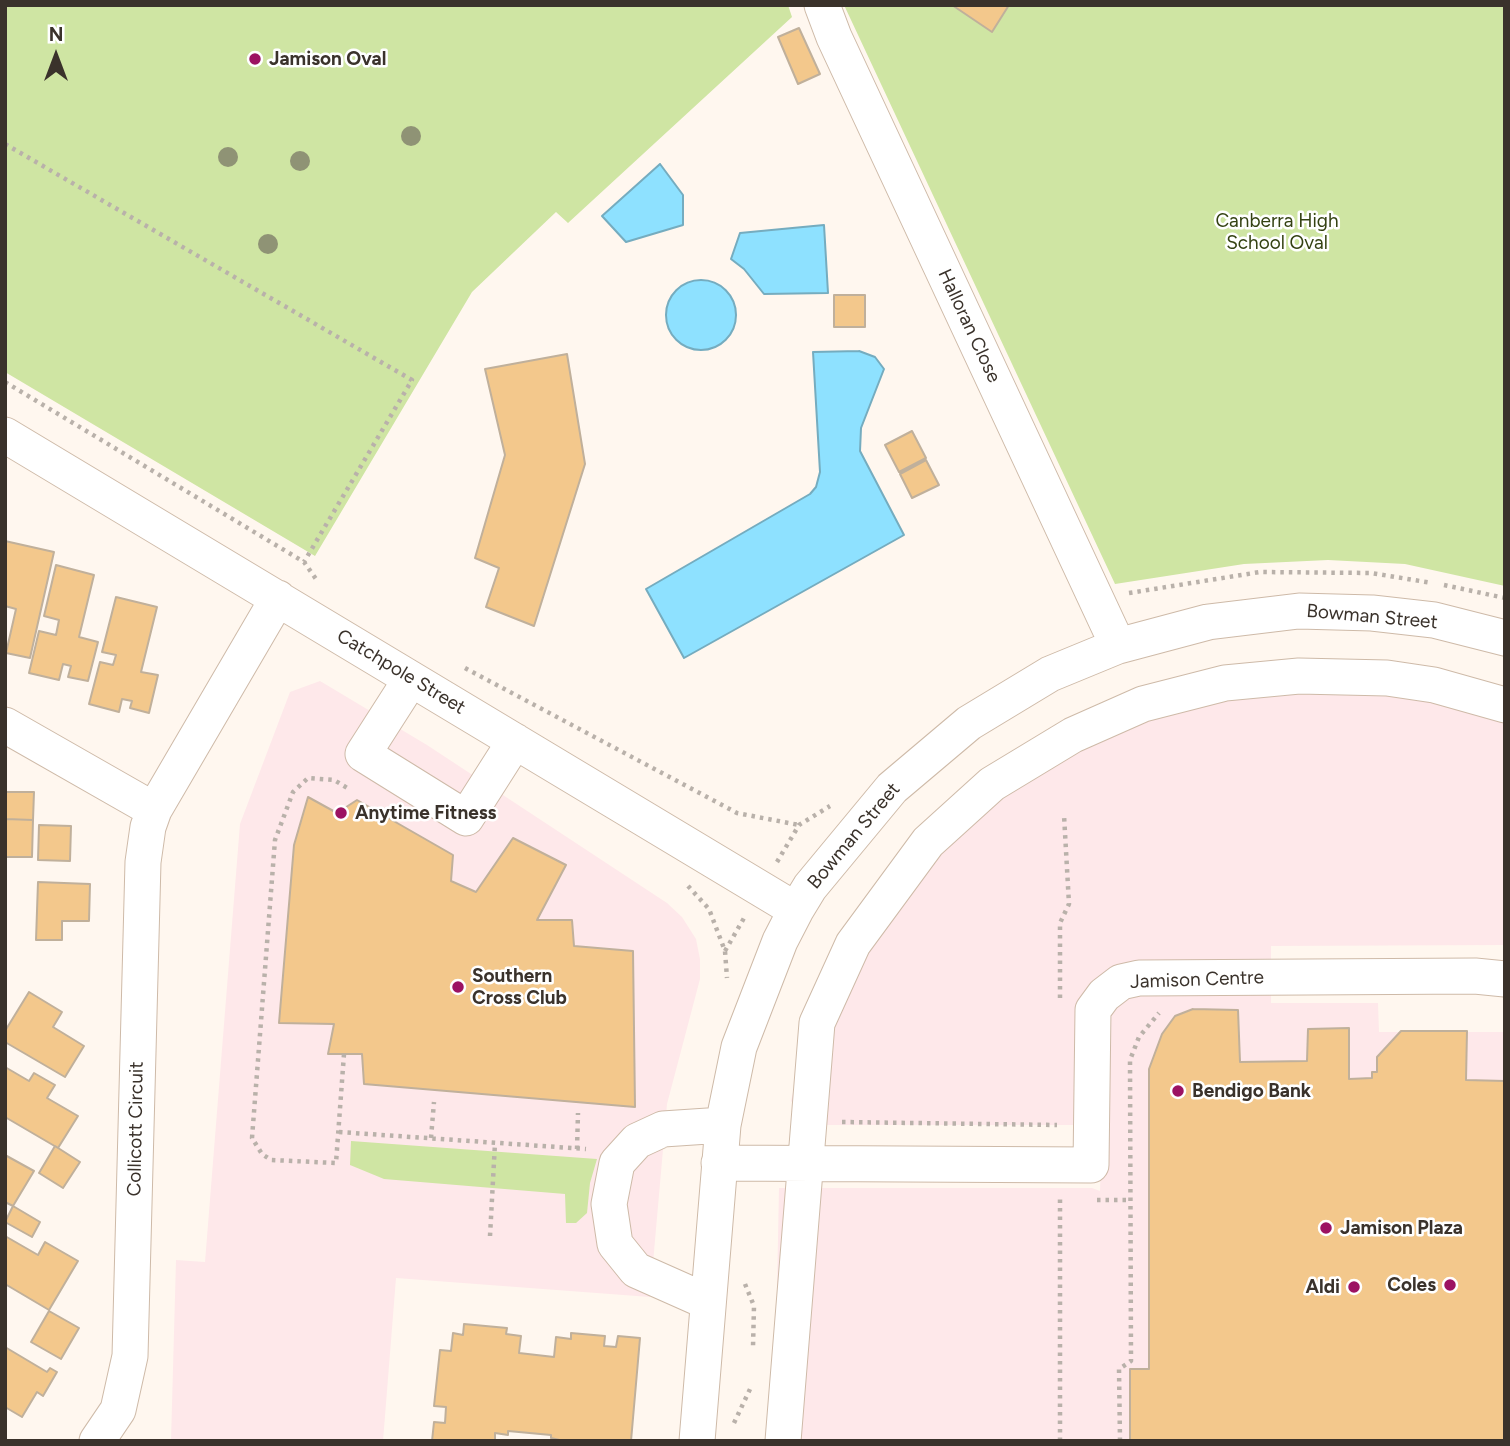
<!DOCTYPE html>
<html>
<head>
<meta charset="utf-8">
<style>
	body { margin:0 }
	#map { position:relative; width:1510px; height:1446px; overflow:hidden; background:#fff7ef; font-family:Figtree,sans-serif }
	canvas { display:block }
	.frame { position:absolute; inset:0; border:7px solid #3a322b; pointer-events:none }
	.north { position:absolute; left:21px; top:21px; width:70px; height:70px; -webkit-text-stroke:5px #fff; paint-order:stroke; rotate:0deg; font-size:19px; font-weight:700; line-height:28px; text-align:center; color:#3a322b }
	.north::after { content:''; display:block; margin:auto; width:24px; height:32px; background:#3a322b; clip-path:polygon(50% 0,100% 100%,50% 72%,0 100%) }
</style>
</head>
<body>
<div id="map">
<canvas width="1510" height="1446"></canvas>
<div class="frame"></div>
<div class="north">N</div>
</div>
<script>
const g = document.querySelector('canvas').getContext('2d');
g.lineJoin = 'round';
function fillPath(path, color) { g.fillStyle = color; g.fill(path, 'evenodd'); }
const shape = rows => new Path2D(rows.map(r => 'M' + r).join(''));
function trace(path, color, width, dash) { g.strokeStyle = color; g.lineWidth = width; g.lineCap = dash ? 'butt' : 'round'; g.setLineDash(dash || []); g.stroke(path); }
function write(font, color, halo, rows, align = 'center') {
  g.font = font + ' Figtree,sans-serif'; g.lineWidth = 5; g.setLineDash([]); g.textBaseline = 'middle'; g.strokeStyle = halo; g.fillStyle = color; for (const [text, x, y, turn = 0] of rows) {
    g.save(); g.translate(x, y); g.rotate((+turn || 0) * Math.PI / 180); g.textAlign = isNaN(turn) ? turn : align; if (halo) g.strokeText(text, 0, 0); g.fillText(text, 0, 0); g.restore();
  }
}
fillPath(shape([
	[320,681,427,745,667,903,682,917,696,939,700,959,700,979,667,1104,650,1297,396,1278,383,1441,171,1441,176,1260,205,1262,240,824,290,692],
	[1202,684,1505,701,1505,945,1271,946,1271,1003,1378,1003,1379,1032,1505,1032,1505,1441,774,1441,779,1188,1092,1188,1100,1191,1102,1125,811,1125,791,1101,802,1054,952,815]
]), '#fee8ea');
fillPath(shape([
	[5,5,788,5,792,17,568,223,556,212,472,292,315,556,5,372],
	[844,5,952,5,992,31,1009,5,1505,5,1505,586,1405,564,1328,560,1244,564,1115,584],
	[351,1141,597,1159,590,1183,587,1213,576,1223,566,1223,565,1194,384,1179,350,1165]
]), '#cfe5a3');
const water = shape([
	[660,164,683,195,683,225,626,242,602,216,660,164],
	[824,225,828,293,764,294,744,269,731,259,740,233,824,225],
	'666 315a35 35 0 1 1 70 0a35 35 0 1 1-70 0Z',
	[859,351,875,357,884,369,861,428,860,451,904,535,684,658,646,589,810,494,816,487,820,472,813,352,859,351]
]);
fillPath(water, '#8ee1ff');
trace(water, '#75acbf', 2);
const building = shape([
	[952,5,1009,5,992,32,952,5],
	[799,28,820,74,798,84,778,37,799,28],
	[834,295,865,295,865,327,834,327,834,295],
	[567,354,585,464,534,626,486,607,499,568,475,558,505,455,485,369,567,354],
	[912,431,926,458,899,472,885,445,912,431],
	[926,460,939,485,912,498,900,474,926,460],
	[5,541,54,552,30,658,6,653,16,609,5,606,5,541],
	[56,565,94,575,79,637,98,642,88,681,68,677,71,666,63,664,59,680,29,673,39,631,56,635,59,620,44,616,56,565],
	[116,597,157,607,141,672,158,675,149,713,130,708,132,701,122,699,119,712,89,704,100,662,113,665,116,655,102,652,116,597],
	[5,785,6,819,33,820,32,857,5,857,5,785],
	[6,792,34,792,33,820,6,819,6,792],
	[308,797,337,813,357,800,453,855,451,881,476,892,513,838,566,865,537,920,572,920,574,946,633,951,635,1107,364,1084,362,1054,328,1054,334,1024,279,1023,294,845,308,797],
	[39,825,71,826,70,861,38,860,39,825],
	[38,882,90,884,89,921,62,921,62,940,36,940,38,882],
	[29,992,62,1012,53,1027,84,1046,65,1077,5,1042,5,1031,29,992],
	[1193,1009,1238,1010,1240,1062,1307,1061,1308,1029,1349,1028,1349,1079,1372,1078,1372,1072,1377,1072,1377,1057,1401,1031,1467,1031,1466,1080,1505,1081,1505,1441,1130,1441,1130,1369,1149,1369,1149,1069,1162,1034,1175,1016,1193,1009],
	[5,1067,29,1081,34,1073,55,1085,47,1098,78,1116,58,1148,5,1117,5,1067],
	[55,1146,80,1162,63,1188,39,1173,55,1146],
	[5,1155,34,1171,13,1206,5,1202,5,1155],
	[13,1206,40,1222,32,1237,5,1222,13,1206],
	[5,1236,38,1255,45,1242,78,1261,49,1310,5,1284,5,1236],
	[49,1311,79,1328,61,1359,31,1342,49,1311],
	[464,1324,507,1328,506,1334,521,1336,519,1353,554,1357,556,1337,571,1339,571,1333,605,1336,604,1346,616,1347,618,1336,640,1338,631,1441,564,1441,551,1438,551,1435,508,1431,508,1435,495,1433,495,1441,432,1441,434,1422,445,1423,446,1407,434,1406,440,1350,451,1351,453,1333,463,1335,464,1324],
	[5,1347,47,1372,50,1368,57,1372,43,1396,37,1392,22,1417,5,1407,5,1347]
]);
fillPath(building, '#f3c88c');
trace(building, '#c0b09b', 2);
const minor = shape([
	[822,5,834,37,1118,646],
	[5,435,796,910],
	[411,679,363,754,466,818,515,741],
	[5,725,154,810],
	[719,1163,1091,1165,1093,1010,1104,995,1121,982,1139,978,1475,976,1505,979],
	[708,1302,636,1270,615,1244,609,1204,617,1163,637,1141,663,1129,723,1125],
	[97,1441,118,1410,130,1356,143,862,148,827,154,810,278,598],
	[697,1441,723,1125,739,1047,780,941,796,910,810,887,892,788,969,723,1050,674,1118,646,1208,622,1299,611,1372,613,1434,620,1505,638],
	[783,1441,817,1023,853,944,928,842,992,784,1073,735,1143,704,1225,683,1299,676,1387,678,1434,685,1505,705]
]);
trace(minor, '#cebaa8', 37);
trace(shape([
	[5,144,412,380,304,562],
	[5,382,304,562,316,579],
	[1444,585,1505,598],
	[1129,593,1260,572,1371,573,1432,583],
	[465,668,737,813,799,825],
	[777,862,799,825,830,806],
	[688,886,709,909,725,951,727,978],
	[725,951,744,918],
	[1060,998,1060,923,1069,904,1064,815],
	[344,1054,336,1163,271,1160,262,1154,252,1138,275,840,293,792,308,778,334,780,349,789],
	[842,1122,1057,1125],
	[339,1132,586,1149],
	[431,1138,434,1102],
	[577,1149,578,1113],
	[1097,1200,1131,1200],
	[490,1236,495,1143],
	[745,1284,754,1306,753,1347],
	[734,1423,751,1387],
	[1060,1441,1060,1199],
	[1120,1441,1119,1369,1131,1361,1130,1060,1139,1037,1159,1013]
]), '#b9b1aa', 4.5, [3.5, 5]);
trace(minor, '#fff', 35);
g.fillStyle = '#8f9375';
for (const [x, y] of [
	[411,136],
	[228,157],
	[300,161],
	[268,244]
]) { g.beginPath(); g.arc(x, y, 10, 0, 2 * Math.PI); g.fill(); }
for (const [x, y, r, color] of [
	[255,59,7,"#9c1262"],
	[341,813,7,"#9c1262"],
	[458,987,7,"#9c1262"],
	[1178,1091,7,"#9c1262"],
	[1326,1228,7,"#9c1262"],
	[1450,1285,7,"#9c1262"],
	[1354,1287,7,"#9c1262"]
]) { const dot = new Path2D(); dot.arc(x, y, r, 0, 2 * Math.PI); g.fillStyle = color; g.fill(dot); trace(dot, '#fff', 2.5); }
write('bold 19px', '#3a322b', '#fff', [
	["Jamison Oval",269,59],
	["Anytime Fitness",355,813],
	["Southern",472,976],
	["Cross Club",472,998],
	["Bendigo Bank",1192,1091],
	["Jamison Plaza",1340,1228],
	["Coles",1436,1285,"right"],
	["Aldi",1340,1287,"right"]
], 'left');
write('19px', '#344212', '#fff', [
	["Canberra High",1277,221],
	["School Oval",1277,243]
]);
write('19px', '#3a322b', '#fff', [
	["Halloran Close",969,326,65],
	["Bowman Street",1372,617,5],
	["Catchpole Street",401,672,31],
	["Bowman Street",854,836,-50],
	["Jamison Centre",1197,980,-2],
	["Collicott Circuit",136,1129,-89]
]);
</script>
</body>
</html>
